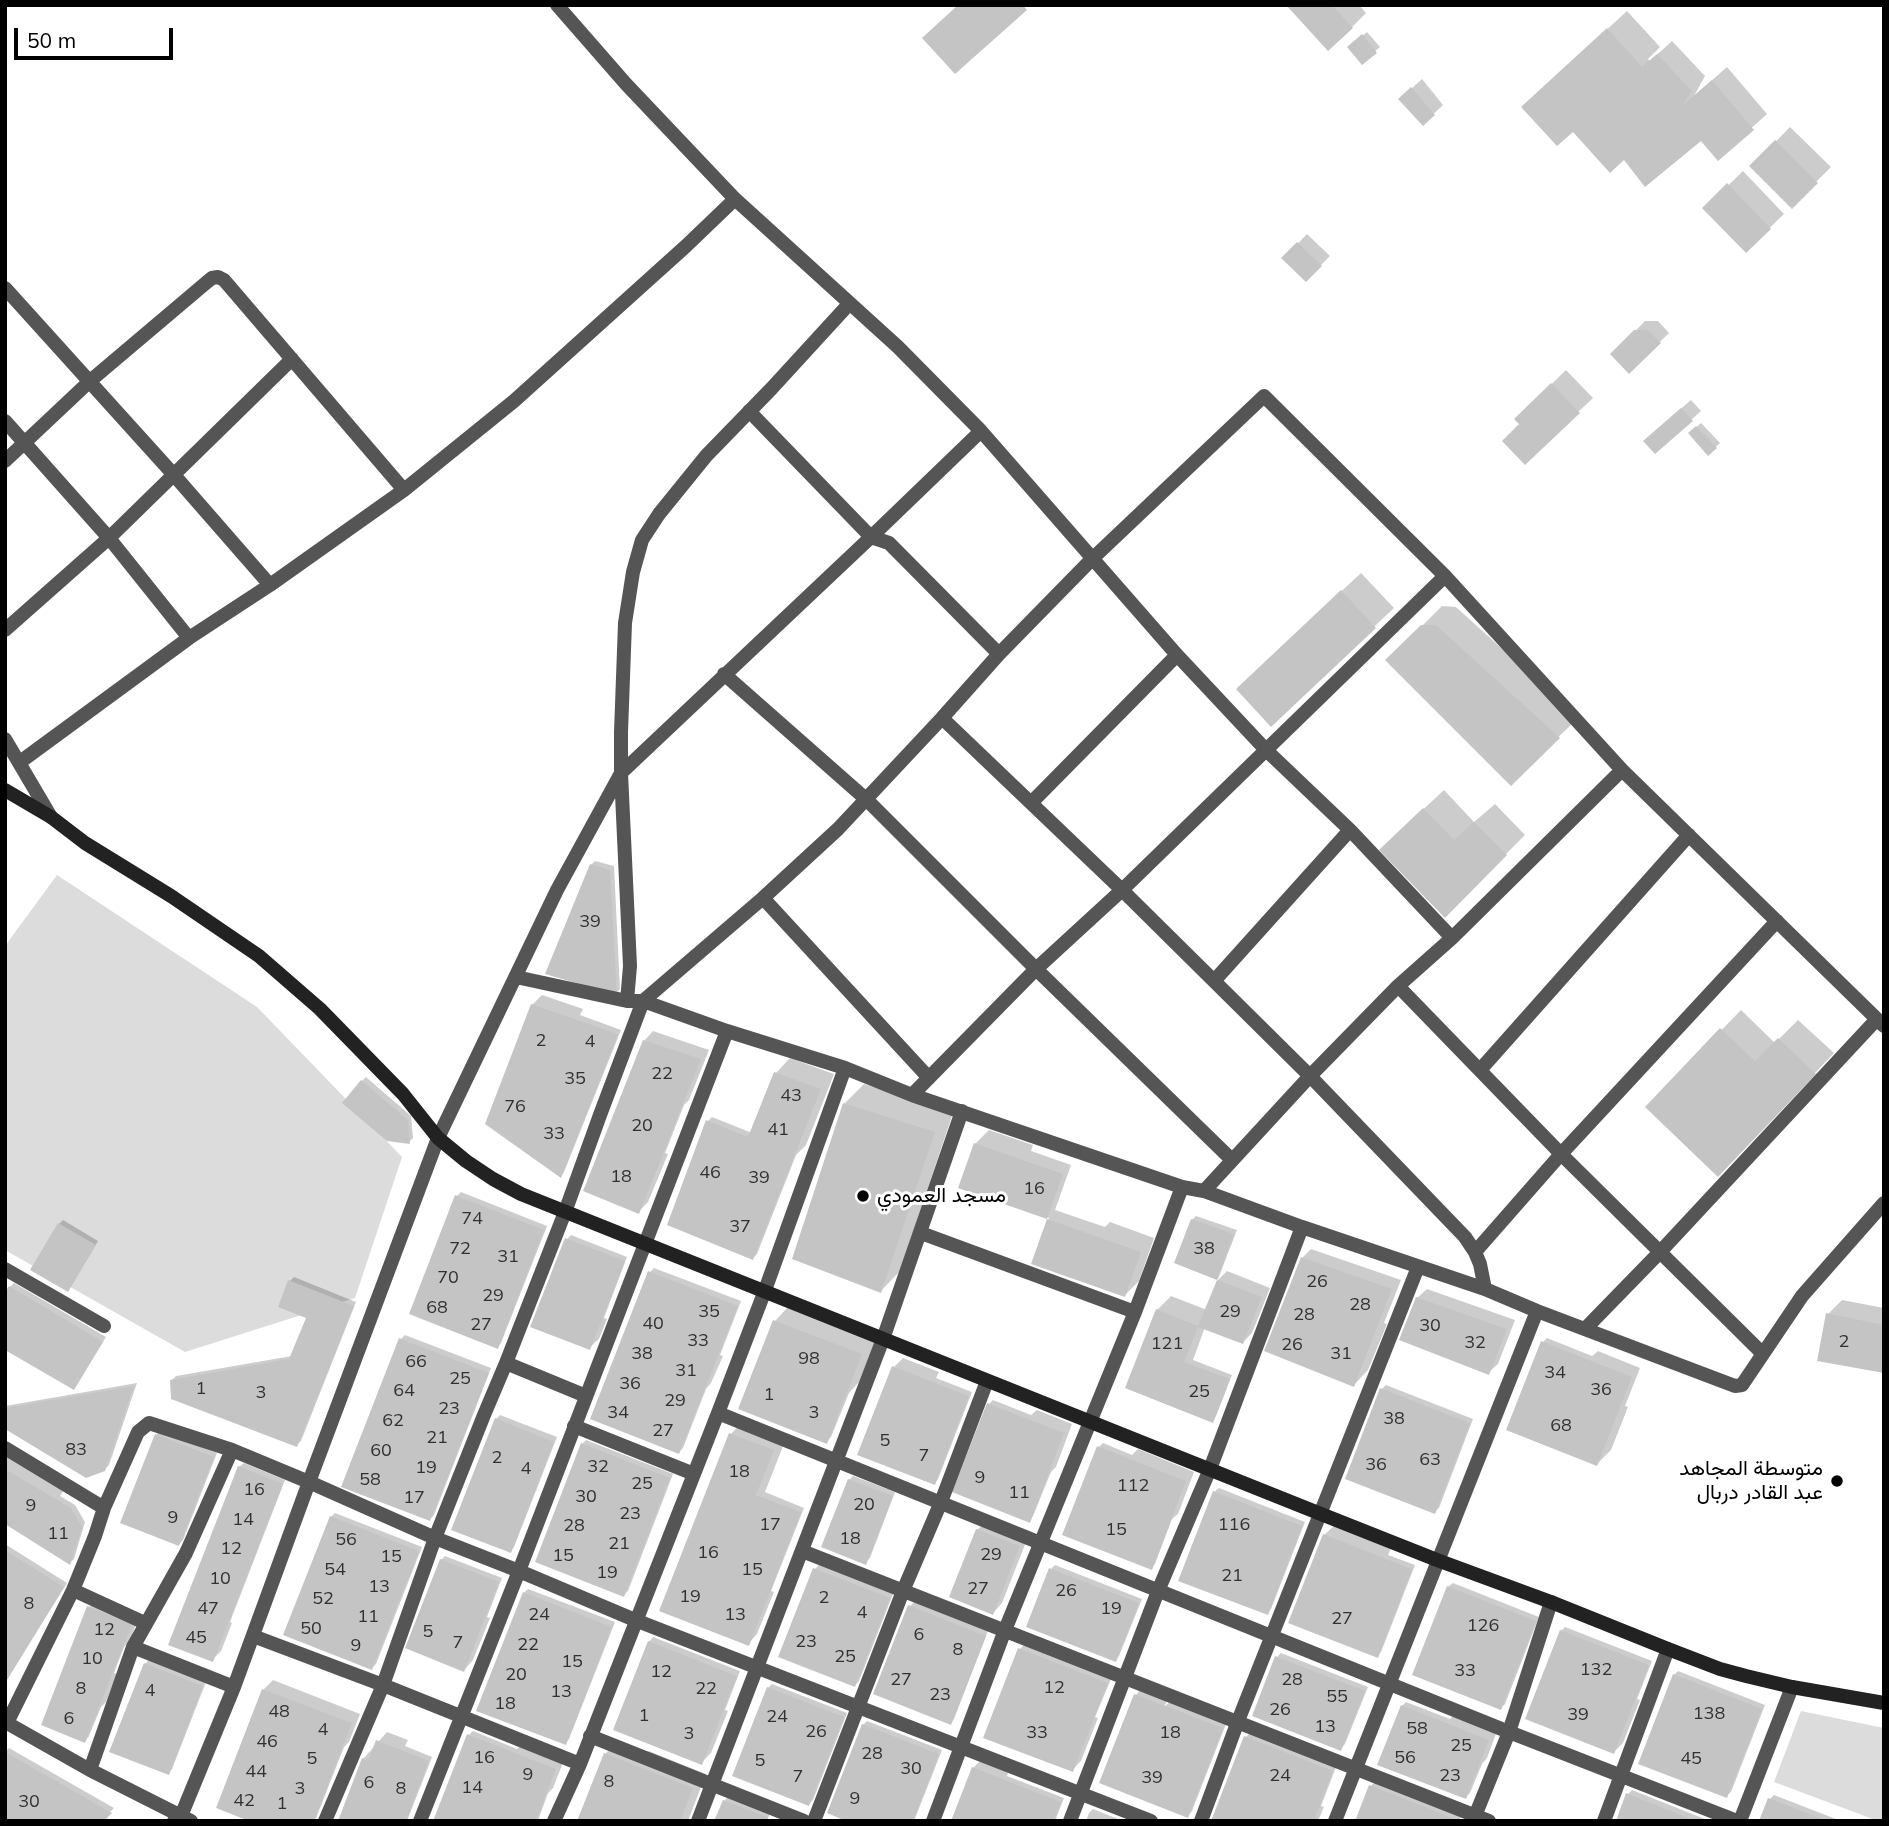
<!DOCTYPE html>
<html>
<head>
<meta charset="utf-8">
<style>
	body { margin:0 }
	#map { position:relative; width:1889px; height:1826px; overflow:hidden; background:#fff; font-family:Mulish,sans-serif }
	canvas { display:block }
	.frame { position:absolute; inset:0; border:7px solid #000; pointer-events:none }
	.scale { position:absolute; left:14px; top:28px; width:159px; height:32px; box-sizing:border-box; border:4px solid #000; border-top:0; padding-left:9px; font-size:21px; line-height:24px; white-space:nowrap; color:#000; -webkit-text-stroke:5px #fff; paint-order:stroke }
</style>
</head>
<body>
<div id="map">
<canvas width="1889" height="1826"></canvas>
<div class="frame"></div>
<div class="scale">50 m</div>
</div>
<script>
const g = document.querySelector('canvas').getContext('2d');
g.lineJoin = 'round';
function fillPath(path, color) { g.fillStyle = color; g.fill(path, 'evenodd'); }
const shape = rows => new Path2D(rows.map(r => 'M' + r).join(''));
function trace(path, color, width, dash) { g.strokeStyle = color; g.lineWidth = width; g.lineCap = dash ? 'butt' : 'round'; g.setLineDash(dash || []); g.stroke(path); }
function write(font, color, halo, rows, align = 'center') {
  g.font = font + ' Mulish,Vazirmatn,sans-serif'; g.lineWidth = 6; g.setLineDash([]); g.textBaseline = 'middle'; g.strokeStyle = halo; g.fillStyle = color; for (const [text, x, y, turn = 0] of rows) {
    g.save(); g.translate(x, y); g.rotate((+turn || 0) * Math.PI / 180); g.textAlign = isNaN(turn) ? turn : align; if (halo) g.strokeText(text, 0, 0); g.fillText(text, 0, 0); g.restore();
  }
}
fillPath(shape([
	[57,875,257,1007,402,1157,355,1298,185,1352,5,1250,5,946],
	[1801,1711,1884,1728,1884,1821,1878,1821,1774,1782]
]), '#dcdcdc');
fillPath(shape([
	[1288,5,1359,5,1366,13,1352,27],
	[1627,11,1660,47,1648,59,1650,61,1672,41,1705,76,1694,96,1727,67,1767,114,1718,158,1702,138,1626,161,1543,88],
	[1367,32,1380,47,1362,63,1349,47],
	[1422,79,1443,105,1423,124,1410,90],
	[1790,127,1831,167,1792,206,1752,166],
	[1743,171,1784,214,1746,251,1705,208],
	[1307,234,1330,256,1306,280,1284,258],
	[1645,321,1658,321,1669,333,1629,372,1613,354],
	[1566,370,1593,398,1578,412,1521,424,1516,419],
	[1691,400,1701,411,1691,420,1655,431],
	[1701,423,1720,443,1709,453,1690,433],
	[1361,573,1394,608,1271,724,1257,670],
	[1442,606,1456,607,1578,718,1511,783,1388,660],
	[1444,790,1474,822,1495,804,1525,835,1445,915,1400,831],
	[595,861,614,866,620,989,616,993,591,865],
	[542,995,583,1009,580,1015,621,1030,564,1172,560,1176,532,1005],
	[1741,1010,1775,1043,1798,1020,1834,1053,1737,1155,1647,1107],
	[653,1031,709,1050,689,1100,684,1105,665,1153,668,1154,648,1202,638,1212,644,1041],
	[790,1058,834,1074,806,1145,796,1155,757,1254,753,1258,708,1121,712,1117,752,1133,776,1073],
	[366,1077,411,1116,413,1138,409,1142,362,1081],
	[864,1084,953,1113,900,1271,881,1291,844,1104],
	[989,1130,1033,1145,1031,1151,1071,1165,1055,1210,1105,1227,1110,1222,1154,1238,1139,1281,1125,1295,1033,1263,1049,1218,960,1187,975,1144],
	[461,1192,547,1226,501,1343,497,1347,457,1196],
	[1196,1216,1237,1230,1218,1279,1176,1262,1192,1220],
	[63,1220,98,1241,68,1290,59,1224],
	[571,1235,627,1257,604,1318,607,1319,599,1339,589,1348,567,1239],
	[1311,1249,1401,1280,1384,1323,1387,1324,1368,1370,1354,1385,1302,1258],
	[654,1268,741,1301,720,1355,723,1356,711,1383,706,1389,683,1448,679,1452,593,1418,650,1272],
	[1227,1271,1270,1288,1252,1333,1243,1342,1205,1327,1193,1360,1232,1375,1216,1416,1212,1421,1157,1310,1171,1296,1207,1310,1218,1280],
	[294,1277,356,1302,301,1441,296,1445,172,1380,176,1376,292,1356,308,1317,290,1281],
	[14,1283,106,1337,74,1388,10,1287],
	[1427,1289,1515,1320,1498,1364,1488,1373,1417,1298],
	[1842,1300,1884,1308,1884,1372,1828,1314],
	[789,1306,876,1340,859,1382,849,1393,831,1437,827,1441,741,1408,775,1321],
	[405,1335,491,1368,434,1515,430,1519,401,1339],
	[1547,1338,1592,1356,1598,1351,1640,1368,1625,1406,1628,1407,1611,1450,1597,1464,1543,1342],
	[903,1358,939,1372,936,1378,972,1392,938,1479,934,1483,894,1367],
	[137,1383,109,1465,104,1470,5,1427,5,1406],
	[1386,1385,1473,1419,1439,1508,1434,1512,1382,1389],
	[993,1400,1031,1415,1037,1410,1072,1424,1056,1467,1051,1472,1033,1516,1029,1521,989,1404],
	[500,1415,557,1437,514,1547,510,1551,496,1419],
	[745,1419,787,1436,765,1492,804,1508,771,1591,774,1592,757,1634,748,1644,697,1520,731,1434],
	[160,1431,217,1453,183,1540,179,1544,156,1435],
	[586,1440,673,1474,628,1591,623,1595,582,1444],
	[1103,1443,1132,1455,1138,1449,1194,1472,1178,1514,1172,1519,1155,1564,1151,1568,1099,1447],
	[5,1455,64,1490,60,1496,75,1505,85,1522,74,1559,70,1563,5,1522],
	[244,1463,285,1480,230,1622,232,1623,221,1651,212,1660,239,1467],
	[853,1476,895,1492,870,1558,865,1563,849,1480],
	[1219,1488,1305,1522,1271,1609,1267,1613,1214,1492],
	[335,1513,422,1547,376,1664,372,1668,331,1517],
	[987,1521,1028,1537,1002,1603,993,1613,977,1530],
	[1334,1526,1391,1548,1388,1555,1415,1565,1381,1652,1377,1656,1324,1535],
	[5,1544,67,1583,5,1683],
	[445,1556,502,1578,487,1617,490,1618,473,1660,464,1670,441,1560],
	[819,1565,893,1594,859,1681,855,1685,815,1569],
	[1055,1565,1142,1599,1119,1656,1115,1660,1051,1569],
	[1453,1583,1539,1617,1505,1704,1501,1708,1448,1587],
	[528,1589,615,1622,569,1739,565,1743,524,1593],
	[98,1598,140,1614,129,1642,124,1647,114,1673,117,1674,106,1702,101,1707,89,1736,85,1741,89,1607],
	[914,1602,988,1631,954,1719,950,1723,910,1606],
	[1565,1627,1652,1661,1637,1699,1640,1700,1623,1743,1614,1752,1561,1631],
	[653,1637,740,1671,725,1710,728,1711,711,1753,702,1762,649,1642],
	[1024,1645,1111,1679,1095,1717,1098,1718,1081,1761,1072,1770,1020,1649],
	[1281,1653,1368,1687,1345,1744,1341,1748,1277,1657],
	[149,1660,206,1682,172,1769,168,1773,145,1664],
	[1678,1671,1765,1705,1731,1792,1726,1796,1674,1675],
	[273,1680,360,1714,349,1742,344,1747,315,1821,254,1821,218,1807,264,1689],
	[772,1684,847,1713,813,1800,809,1804,768,1688],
	[1140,1690,1167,1701,1164,1707,1175,1697,1226,1724,1192,1811,1188,1816,1102,1782,1136,1695],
	[1406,1702,1450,1719,1455,1714,1497,1731,1487,1758,1482,1764,1470,1793,1466,1797,1402,1706],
	[867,1721,942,1750,914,1821,851,1821,863,1725],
	[473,1731,517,1749,523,1744,564,1760,553,1788,548,1793,539,1818,541,1821,435,1821,469,1735],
	[387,1732,408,1740,405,1746,432,1757,407,1821,339,1821,363,1759],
	[1250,1733,1336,1767,1321,1806,1324,1807,1318,1821,1213,1821,1246,1737],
	[614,1745,644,1757,649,1751,706,1774,688,1821,579,1821,605,1754],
	[9,1748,114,1808,101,1821,5,1752],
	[982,1759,1009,1770,1007,1776,1064,1798,1055,1821,953,1821,973,1768],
	[1375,1782,1461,1816,1459,1821,1357,1821,1371,1786],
	[1632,1790,1710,1821,1617,1821,1628,1794],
	[1774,1795,1841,1821,1761,1821,1770,1799],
	[728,1797,770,1813,767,1821,716,1821,724,1801],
	[1093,1809,1123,1821,1086,1821,1089,1813]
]), '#0003');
fillPath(shape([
	[958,5,1023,5,1027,10,955,74,922,38],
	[1286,5,1332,5,1353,28,1328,51],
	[1607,28,1642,67,1657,54,1692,91,1683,105,1712,80,1754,130,1718,161,1701,141,1645,187,1624,160,1610,173,1573,132,1557,146,1521,107],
	[1362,34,1377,53,1362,65,1347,47],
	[1411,87,1435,115,1423,126,1398,99],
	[1775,140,1818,183,1792,209,1749,166],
	[1727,183,1771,229,1746,253,1702,208],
	[1297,242,1322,266,1306,282,1281,258],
	[1634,330,1648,330,1661,343,1629,374,1610,354],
	[1551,383,1580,413,1525,465,1502,441,1519,424,1514,419],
	[1681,408,1693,421,1655,454,1643,441],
	[1696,426,1717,448,1708,456,1688,433],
	[1341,590,1376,628,1271,727,1236,689],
	[1421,625,1436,625,1560,738,1511,786,1385,660],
	[1423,808,1454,840,1474,822,1507,855,1445,918,1379,850],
	[590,864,610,870,617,995,545,974],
	[531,1004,618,1034,561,1178,485,1124],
	[1720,1028,1755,1061,1778,1038,1816,1074,1718,1177,1645,1107],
	[643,1040,701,1059,639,1214,583,1191],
	[774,1072,821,1089,753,1260,667,1225,706,1120,748,1137],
	[361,1080,408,1120,410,1144,387,1141,342,1103],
	[843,1103,935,1132,881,1293,792,1259],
	[974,1143,1063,1174,1047,1219,1141,1252,1125,1297,1031,1264,1047,1219,958,1188],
	[455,1195,544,1230,498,1349,409,1314],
	[1191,1219,1234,1234,1217,1280,1262,1297,1243,1344,1198,1327,1184,1362,1230,1379,1213,1423,1125,1388,1156,1309,1198,1326,1217,1280,1174,1263],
	[58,1223,96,1245,68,1292,30,1270],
	[565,1238,625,1261,590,1350,530,1327],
	[1301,1257,1392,1289,1354,1387,1264,1351],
	[648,1271,738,1306,679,1454,590,1419],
	[288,1280,354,1306,297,1447,171,1399,170,1380,289,1359,306,1318,278,1307],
	[9,1286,103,1342,74,1390,5,1350,5,1292],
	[1416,1297,1507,1329,1489,1375,1399,1340],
	[1826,1313,1884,1325,1884,1373,1817,1361],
	[773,1320,862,1354,827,1444,738,1409],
	[399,1338,489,1373,430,1521,341,1487],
	[1541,1341,1632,1377,1597,1466,1506,1430],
	[892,1366,969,1396,935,1485,857,1455],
	[134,1386,105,1471,86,1478,5,1429,5,1408],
	[1380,1388,1470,1423,1435,1514,1345,1479],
	[987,1403,1064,1433,1030,1523,952,1492],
	[495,1418,554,1442,511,1553,451,1530],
	[729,1433,774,1450,756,1495,801,1512,749,1646,659,1611],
	[155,1434,214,1457,179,1546,120,1523],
	[581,1443,670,1478,624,1597,535,1562],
	[1097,1446,1186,1481,1152,1570,1062,1535],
	[238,1466,283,1484,213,1662,168,1645],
	[5,1469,71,1508,82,1527,70,1565,5,1524],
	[848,1479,893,1496,866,1565,821,1547],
	[1213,1491,1302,1526,1268,1615,1178,1581],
	[330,1516,419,1551,372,1670,283,1635],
	[976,1529,1020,1546,993,1615,949,1597],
	[1323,1534,1412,1569,1378,1658,1288,1623],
	[5,1550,64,1587,5,1683],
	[440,1559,499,1582,464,1672,405,1648],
	[813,1568,890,1598,855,1687,778,1657],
	[1049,1568,1139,1603,1116,1662,1026,1627],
	[1447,1586,1536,1621,1501,1710,1412,1675],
	[523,1592,612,1627,566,1745,476,1711],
	[908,1605,986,1636,951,1725,873,1694],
	[87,1606,132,1624,85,1743,41,1725],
	[1560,1630,1649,1665,1614,1754,1525,1719],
	[648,1641,737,1676,702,1765,613,1730],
	[1018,1648,1108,1683,1073,1772,983,1738],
	[1275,1656,1365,1691,1341,1751,1252,1716],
	[144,1663,203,1686,169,1775,109,1752],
	[1673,1674,1762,1709,1727,1798,1638,1764],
	[767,1687,844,1717,809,1806,732,1776],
	[262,1689,352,1723,314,1821,249,1821,216,1808],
	[1134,1694,1223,1728,1188,1818,1099,1783],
	[1401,1705,1489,1740,1466,1799,1377,1765],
	[862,1724,939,1754,913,1821,846,1821,827,1813],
	[467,1734,556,1769,536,1821,433,1821],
	[1244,1736,1333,1771,1314,1821,1211,1821],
	[376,1740,429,1761,406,1821,338,1821,362,1758,368,1761],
	[5,1752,65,1786,112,1813,104,1821,5,1821],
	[604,1753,693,1788,680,1821,577,1821],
	[972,1767,1061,1802,1054,1821,951,1821],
	[1369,1785,1428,1808,1459,1821,1355,1821],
	[1626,1793,1696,1821,1616,1821],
	[1768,1798,1828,1821,1759,1821],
	[723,1800,767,1817,766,1821,714,1821]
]), '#c4c4c4');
trace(shape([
	[557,5,626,84,735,199,898,347,981,431,1177,655,1266,750,1350,830,1452,938],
	[5,288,174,475,270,585],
	[749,411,871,537,981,431],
	[5,421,109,538,189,638],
	[5,461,90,381,207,282,212,278,218,277,224,280,404,490],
	[5,630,109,538,292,359],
	[724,674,867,800,1036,969,1232,1160],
	[942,718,1122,890,1214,981,1310,1076,1465,1237,1475,1252,1480,1264,1485,1289],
	[5,739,51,817],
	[20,762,189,638,270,585,404,490,514,401,686,246,735,199],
	[1031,803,1177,655],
	[763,898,929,1078],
	[516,977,627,1001,643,1001,727,1031,845,1068,912,1095,1182,1187,1204,1191,1302,1227,1485,1289,1537,1311,1735,1386,1742,1385,1802,1296,1884,1203],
	[1214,981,1350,830],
	[1398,986,1561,1154,1762,1353],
	[627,1001,630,966,621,773,621,732,625,623,633,572,642,540,659,514,706,456,772,388,849,304],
	[1480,1070,1689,835],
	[912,1095,1036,969,1122,890,1445,576],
	[1204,1191,1310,1076,1398,986,1452,938,1622,770],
	[921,1233,1135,1312],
	[1475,1252,1561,1154,1777,921],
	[5,1269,104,1326],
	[1585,1329,1660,1252,1877,1019],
	[506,1363,586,1396],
	[718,1413,1509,1732,1737,1821],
	[574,1426,694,1474],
	[5,1448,104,1508,95,1536,73,1590,7,1723,90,1770,191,1821],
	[104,1508,138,1432,149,1423,232,1450,309,1482,435,1538,519,1571,635,1620,1151,1821],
	[802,1551,1489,1821],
	[73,1590,145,1623],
	[253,1636,383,1685,580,1764],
	[133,1647,234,1687],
	[590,1736,804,1821],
	[90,1770,133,1647,186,1553,232,1450],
	[174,1821,181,1816,234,1687,309,1482,438,1138,557,890,621,773,871,537,889,543,999,654],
	[325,1821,383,1685,435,1538,484,1415,506,1363,565,1212,600,1115,643,1001,763,898,838,829,942,718,999,654,1092,559,1264,396,1445,576,1622,770,1884,1026],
	[420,1821,519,1571,727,1031],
	[554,1821,580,1764,718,1413,764,1293,845,1068],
	[698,1821,883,1339,962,1111],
	[814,1821,903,1591,941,1502,987,1381],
	[933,1821,1005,1630,1135,1312,1182,1187],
	[1070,1821,1158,1591,1210,1469,1302,1227],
	[1201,1821,1238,1721,1418,1267],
	[1335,1821,1537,1311],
	[1473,1821,1509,1732,1551,1602],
	[1604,1821,1668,1649],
	[1740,1821,1792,1687]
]), '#555', 14);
trace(shape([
	[5,790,51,817,85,843,171,896,259,956,320,1009,403,1094,438,1138,466,1161,493,1179,521,1194,1321,1514,1437,1560,1551,1602,1668,1649,1720,1669,1746,1676,1792,1687,1884,1703]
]), '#222', 14);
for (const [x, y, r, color] of [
	[863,1196,7,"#000"],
	[1837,1481,7,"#000"]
]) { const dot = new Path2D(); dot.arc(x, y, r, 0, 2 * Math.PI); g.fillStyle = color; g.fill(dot); trace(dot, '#fff', 2.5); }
write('18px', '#313131', null, [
	["39",590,922],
	["2",541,1041],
	["4",590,1042],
	["22",662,1074],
	["35",575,1079],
	["43",791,1096],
	["76",515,1107],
	["20",642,1126],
	["41",778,1130],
	["33",554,1134],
	["46",710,1173],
	["18",621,1177],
	["39",759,1178],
	["16",1034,1189],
	["74",472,1219],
	["37",740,1227],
	["72",460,1249],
	["38",1204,1249],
	["31",508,1257],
	["70",448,1278],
	["26",1317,1282],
	["29",493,1296],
	["28",1360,1305],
	["68",437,1308],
	["35",709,1312],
	["29",1230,1312],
	["28",1304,1315],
	["40",653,1324],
	["27",481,1325],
	["30",1430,1326],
	["33",698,1341],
	["2",1844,1342],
	["32",1475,1343],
	["121",1167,1344],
	["26",1292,1345],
	["38",642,1354],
	["31",1341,1354],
	["98",809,1359],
	["66",416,1362],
	["31",686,1371],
	["34",1555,1373],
	["25",460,1379],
	["36",630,1384],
	["1",201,1389],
	["36",1601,1390],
	["64",404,1391],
	["25",1199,1392],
	["3",261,1393],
	["1",769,1395],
	["29",675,1401],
	["23",449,1409],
	["34",618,1413],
	["3",814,1413],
	["38",1394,1419],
	["62",393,1421],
	["68",1561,1426],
	["27",663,1431],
	["21",437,1438],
	["5",885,1441],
	["83",76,1450],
	["60",381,1451],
	["7",924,1456],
	["2",497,1458],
	["63",1430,1460],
	["36",1376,1465],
	["32",598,1467],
	["19",426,1468],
	["4",526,1469],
	["18",739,1472],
	["9",980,1478],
	["58",370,1480],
	["25",642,1484],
	["112",1133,1486],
	["16",254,1490],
	["11",1019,1493],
	["30",586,1497],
	["17",414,1498],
	["20",864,1505],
	["9",31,1506],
	["23",630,1514],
	["9",173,1518],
	["14",243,1520],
	["17",770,1525],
	["116",1234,1525],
	["28",574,1526],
	["15",1116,1530],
	["11",58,1534],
	["18",850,1539],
	["56",346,1540],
	["21",619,1544],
	["12",231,1549],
	["16",708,1553],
	["29",991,1555],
	["15",563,1556],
	["15",391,1557],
	["54",335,1570],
	["15",752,1570],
	["19",607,1573],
	["21",1232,1576],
	["10",220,1579],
	["13",379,1587],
	["27",978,1589],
	["26",1066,1591],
	["19",690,1597],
	["2",824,1598],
	["52",323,1599],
	["8",29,1604],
	["47",208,1609],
	["19",1111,1609],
	["4",862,1613],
	["24",539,1615],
	["13",735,1615],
	["11",368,1617],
	["27",1342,1619],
	["126",1483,1626],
	["50",311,1629],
	["12",104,1630],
	["5",428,1632],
	["6",919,1635],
	["45",196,1638],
	["23",806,1642],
	["7",458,1643],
	["22",528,1645],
	["9",356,1646],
	["8",958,1650],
	["25",845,1657],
	["10",92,1659],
	["15",572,1662],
	["132",1596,1670],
	["33",1465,1671],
	["12",661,1672],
	["20",516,1675],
	["27",901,1680],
	["28",1292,1680],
	["12",1054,1688],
	["8",81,1689],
	["22",706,1689],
	["4",150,1691],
	["13",561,1692],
	["23",940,1695],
	["55",1337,1697],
	["18",505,1704],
	["26",1280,1710],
	["48",279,1712],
	["138",1709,1714],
	["39",1578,1715],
	["1",644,1716],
	["24",777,1717],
	["6",69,1719],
	["13",1325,1727],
	["58",1417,1729],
	["4",323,1730],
	["26",816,1732],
	["33",1037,1733],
	["18",1170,1733],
	["3",689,1734],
	["46",267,1742],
	["25",1461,1746],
	["28",872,1754],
	["16",484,1758],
	["56",1405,1758],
	["5",312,1759],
	["45",1691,1759],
	["5",760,1761],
	["30",911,1769],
	["44",256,1772],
	["9",528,1775],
	["24",1280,1776],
	["23",1450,1776],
	["7",798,1777],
	["39",1152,1778],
	["8",609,1782],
	["6",369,1783],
	["14",472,1788],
	["3",300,1789],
	["8",401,1789],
	["9",855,1799],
	["42",244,1801],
	["30",29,1802],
	["1",282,1804]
]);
write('21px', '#000', '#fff', [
	["مسجد العمودي",877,1196],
	["متوسطة المجاهد",1823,1469,"right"],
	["عبد القادر دربال",1823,1493,"right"]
], 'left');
</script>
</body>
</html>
